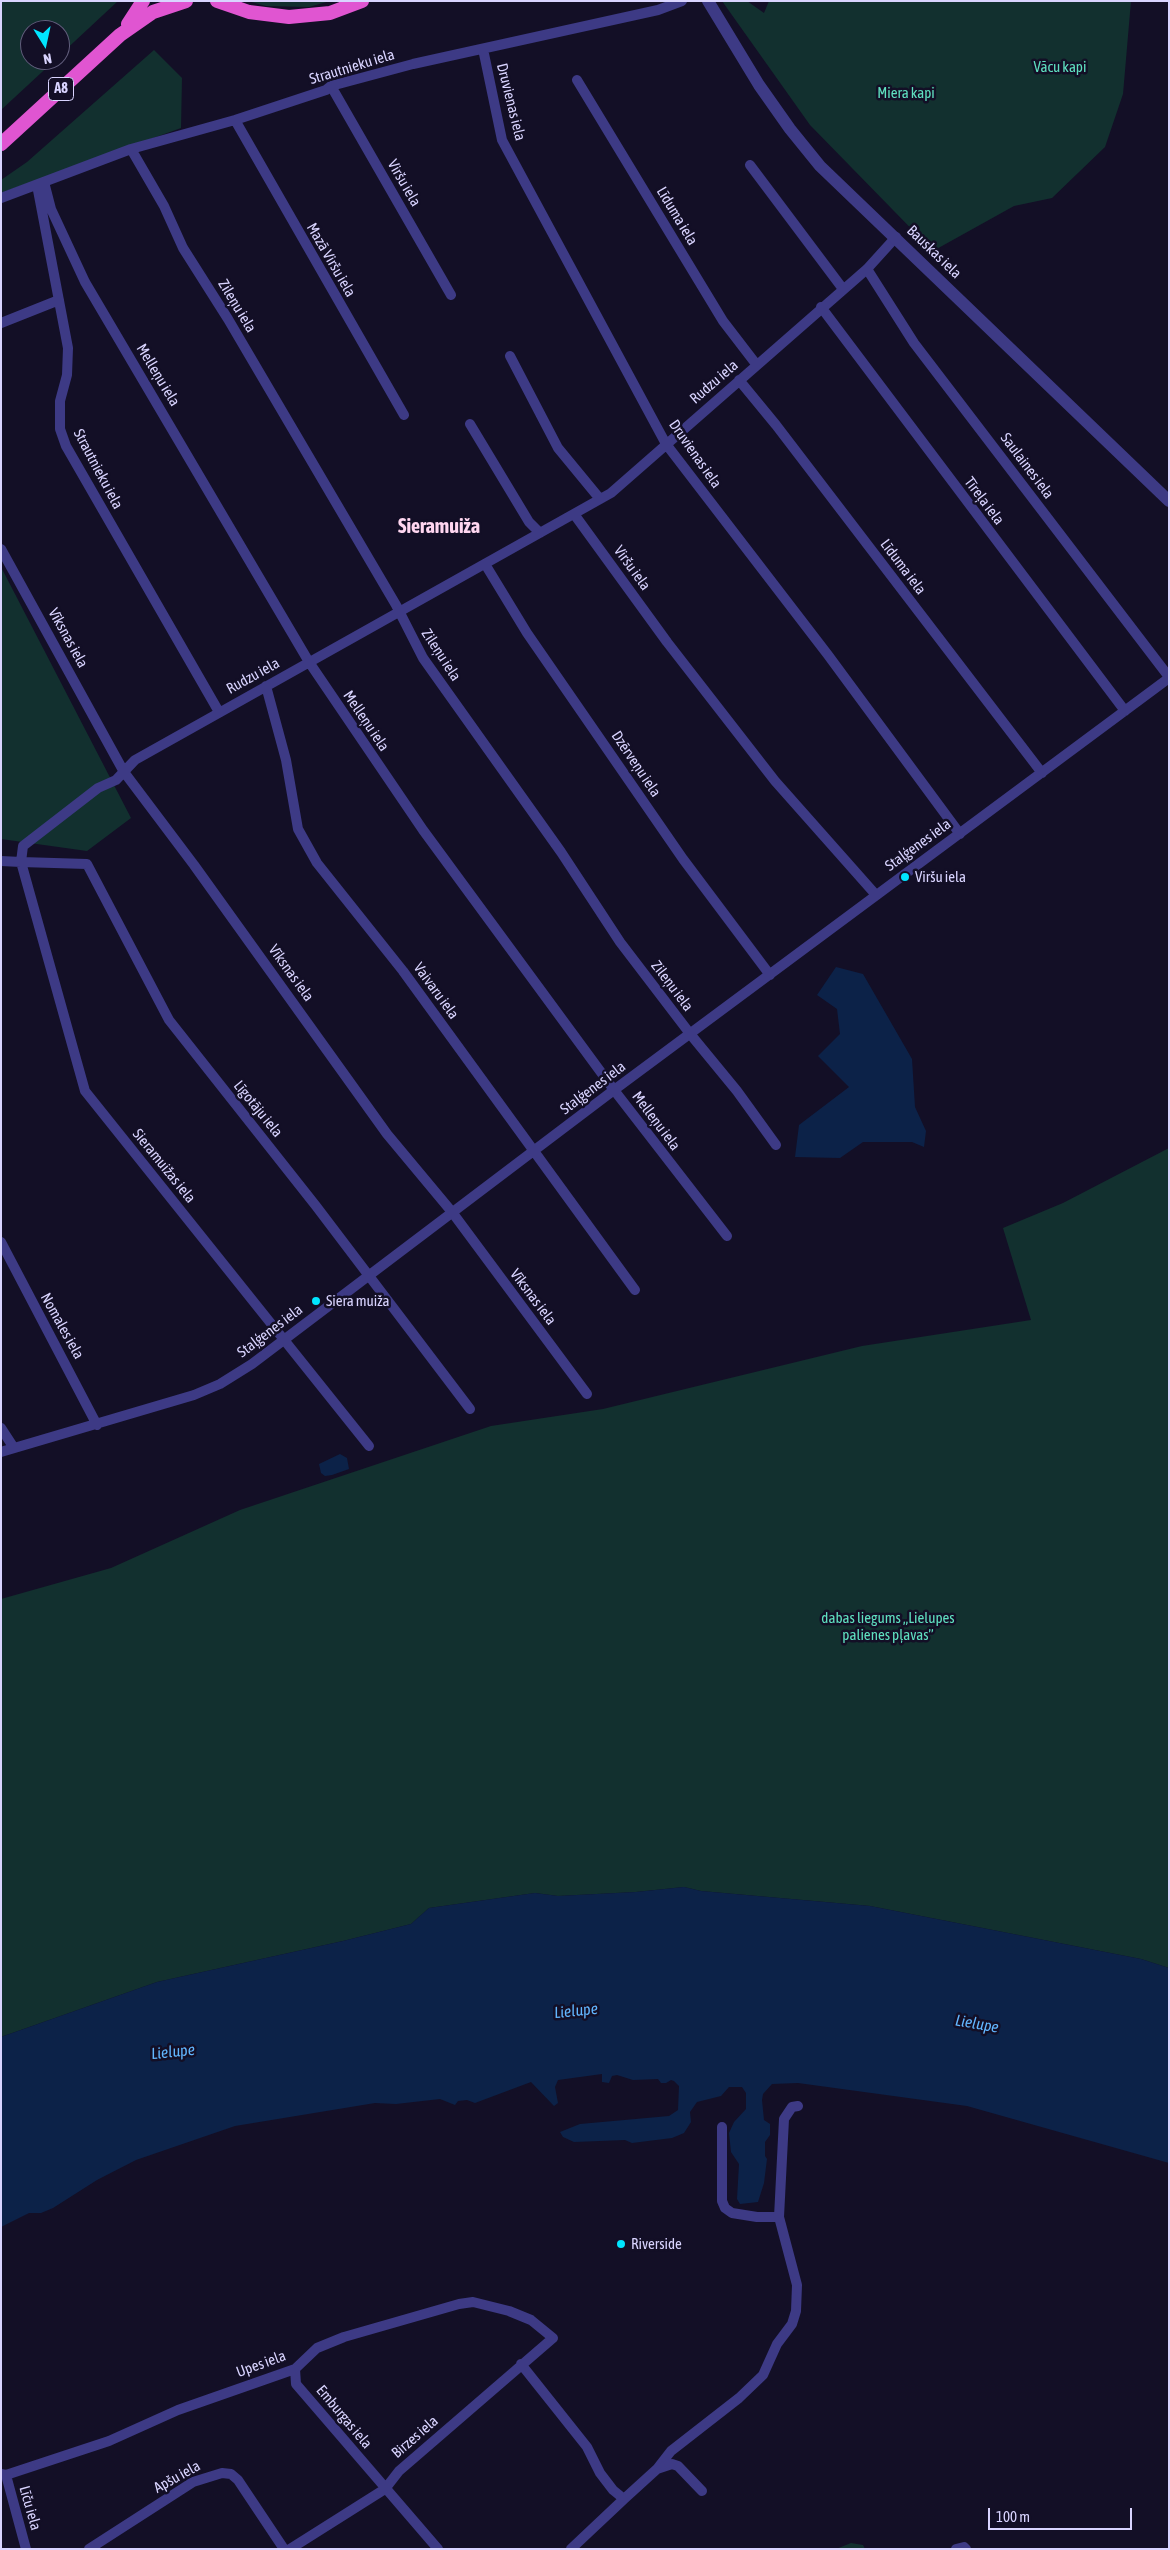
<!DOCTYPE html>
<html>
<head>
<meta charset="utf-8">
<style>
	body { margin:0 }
	#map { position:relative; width:1170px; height:2550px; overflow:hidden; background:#130f26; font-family:"Asap Condensed",sans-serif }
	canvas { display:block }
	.frame { position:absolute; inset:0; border:2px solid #d9d4ff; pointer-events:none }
	.north { position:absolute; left:20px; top:20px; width:50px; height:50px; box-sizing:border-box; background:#130f26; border:1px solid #625e7d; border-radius:50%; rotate:170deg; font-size:14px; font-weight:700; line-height:20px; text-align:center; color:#d9d4ff }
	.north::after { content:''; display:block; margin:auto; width:18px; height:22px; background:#00e5ff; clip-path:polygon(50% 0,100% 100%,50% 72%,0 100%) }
	.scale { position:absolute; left:988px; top:2508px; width:144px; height:22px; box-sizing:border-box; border:2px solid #d9d4ff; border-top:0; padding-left:6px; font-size:15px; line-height:18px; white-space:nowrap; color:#d9d4ff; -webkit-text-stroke:4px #130f26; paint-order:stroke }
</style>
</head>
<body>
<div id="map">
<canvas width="1170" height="2550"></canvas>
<div class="frame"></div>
<div class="north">N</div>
<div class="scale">100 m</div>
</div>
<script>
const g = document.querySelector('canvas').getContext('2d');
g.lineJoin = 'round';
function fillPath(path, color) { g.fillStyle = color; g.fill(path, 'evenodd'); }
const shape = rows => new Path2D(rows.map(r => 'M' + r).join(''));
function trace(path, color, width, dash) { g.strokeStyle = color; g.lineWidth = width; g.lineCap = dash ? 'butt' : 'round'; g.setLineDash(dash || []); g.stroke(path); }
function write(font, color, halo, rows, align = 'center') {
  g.font = font + ' "Asap Condensed",sans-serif'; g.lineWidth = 5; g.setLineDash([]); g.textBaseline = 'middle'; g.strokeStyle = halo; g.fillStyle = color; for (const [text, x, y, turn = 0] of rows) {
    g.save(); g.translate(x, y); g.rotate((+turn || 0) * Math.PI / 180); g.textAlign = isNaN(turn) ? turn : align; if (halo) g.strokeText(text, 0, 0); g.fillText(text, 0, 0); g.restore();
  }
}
fillPath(shape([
	[1,1,118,1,60,55,60,30,30,30,30,60,55,60,1,110],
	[248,1,330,1,309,7,266,6],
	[722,1,747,1,764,13,769,1,1131,1,1123,94,1105,147,1052,198,1014,206,933,251,810,125],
	[154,50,182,78,181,128,1,193,1,180,27,162],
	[1,567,131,818,87,851,1,839],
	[1169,1148,1169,1968,1141,1959,870,1906,701,1891,684,1887,636,1892,558,1896,535,1893,429,1908,411,1924,343,1941,157,1982,1,2037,1,1599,111,1568,240,1510,491,1426,603,1409,862,1346,1031,1320,1003,1228,1063,1203],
	[851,2543,863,2545,865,2549,836,2549]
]), '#12302f');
fillPath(shape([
	[836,967,863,974,912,1059,915,1107,926,1131,924,1147,912,1142,863,1142,840,1158,795,1157,799,1125,849,1087,818,1056,840,1034,837,1009,817,995],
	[340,1454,347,1458,349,1469,332,1475,325,1476,321,1473,319,1464],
	[684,1887,701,1891,870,1906,1141,1959,1169,1968,1169,2163,967,2106,798,2083,772,2084,763,2094,762,2100,764,2120,770,2124,770,2135,765,2142,765,2156,767,2159,764,2183,758,2202,740,2204,737,2199,739,2164,731,2152,729,2133,734,2122,746,2109,746,2093,742,2087,729,2087,721,2096,697,2102,690,2112,691,2122,684,2133,672,2138,632,2143,625,2140,574,2142,563,2137,560,2132,580,2124,669,2116,678,2110,679,2086,674,2081,671,2080,666,2083,661,2083,658,2079,633,2080,617,2075,612,2076,609,2083,602,2082,602,2074,558,2080,555,2087,558,2103,554,2106,531,2082,475,2103,467,2100,458,2101,455,2105,440,2099,396,2104,375,2103,235,2126,136,2160,97,2180,53,2208,41,2213,29,2213,1,2227,1,2037,157,1982,343,1941,411,1924,429,1908,535,1893,558,1896,636,1892]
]), '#0c2248');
trace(shape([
	[483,49,502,140,666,444,828,655,960,834],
	[577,80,723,321,756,364],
	[331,86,451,295],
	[235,120,404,415],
	[131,149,164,206,183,248,228,319,396,605,423,658,561,852,620,942,691,1035,737,1091,776,1145],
	[750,165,843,289],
	[44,182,51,209,85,282,309,662,423,830,614,1090,727,1236],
	[37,185,68,348,67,375,60,401,60,429,66,446,219,712],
	[1,198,131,149,235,120,326,90,331,86,413,64,658,10,682,1],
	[867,269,914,343,1169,677],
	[821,307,1125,711],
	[1,323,59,300],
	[510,356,558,448,600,499],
	[739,380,776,425,1042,773],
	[470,424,529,522,540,533],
	[574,514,667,642,775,781,876,895],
	[1,549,124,772,194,865,387,1134,452,1212,587,1394],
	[485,564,527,633,683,859,770,975],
	[266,686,286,760,298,829,317,863,403,971,635,1290],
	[1,861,21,862,23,846,98,788,116,780,135,760,611,493,867,269,896,237],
	[1,1242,97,1425],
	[1,1428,14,1448],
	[369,1446,85,1091,21,862,87,864,169,1020,316,1206,470,1409],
	[1,1452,194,1395,220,1384,252,1364,614,1090,1169,678],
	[722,2127,722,2201,725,2208,732,2213,757,2217,779,2217],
	[521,2364,587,2447,600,2473,613,2490,624,2499,571,2549],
	[295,2369,296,2384,438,2549],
	[657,2469,671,2451,739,2398,763,2375,777,2344,792,2324,796,2311,797,2285,779,2217,784,2119,792,2107,798,2106],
	[1,2474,6,2475,109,2441,178,2410,295,2369,317,2348,344,2337,459,2304,473,2302,509,2311,531,2320,553,2338,399,2471,385,2489,290,2549],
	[6,2475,26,2549],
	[624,2499,657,2469,672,2464,678,2466,702,2491],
	[89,2549,193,2482,222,2473,231,2474,238,2480,284,2549],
	[956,2549,964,2547,966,2549]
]), '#3d3a85', 10);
trace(shape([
	[708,1,759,85,790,129,820,166,1169,501]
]), '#3d3a85', 12);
trace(shape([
	[217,1,249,12,289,17,330,13,362,1],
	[128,24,143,1],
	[1,144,120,35,153,12,186,1]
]), '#e055d1', 14);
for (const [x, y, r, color] of [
	[905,877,5,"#00e5ff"],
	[316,1301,5,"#00e5ff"],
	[621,2244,5,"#00e5ff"]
]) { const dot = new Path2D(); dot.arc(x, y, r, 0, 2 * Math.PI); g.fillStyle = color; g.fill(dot); trace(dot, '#130f26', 2); }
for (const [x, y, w] of [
	[61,89,25]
]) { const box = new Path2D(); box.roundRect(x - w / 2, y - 11.5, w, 23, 4); g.fillStyle = '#130f26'; g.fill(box); trace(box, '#d9d4ff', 1); }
write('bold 14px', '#d9d4ff', null, [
	["A8",61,89]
]);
write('15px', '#d9d4ff', '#130f26', [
	["Strautnieku iela",352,67,-17],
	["Druvienas iela",511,102,76],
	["Viršu iela",404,183,60],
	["Līduma iela",677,216,59],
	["Bauskas iela",934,252,44],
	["Mazā Viršu iela",331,260,60],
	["Zileņu iela",237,306,59],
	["Melleņu iela",158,375,59],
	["Rudzu iela",714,382,-41],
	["Druvienas iela",695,454,55],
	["Saulaines iela",1027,466,53],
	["Strautnieku iela",98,469,62],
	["Tīreļa iela",984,501,53],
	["Līduma iela",903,567,53],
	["Viršu iela",632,568,54],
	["Vīksnas iela",68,638,61],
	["Zileņu iela",441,655,57],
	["Rudzu iela",253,676,-29],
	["Melleņu iela",366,721,56],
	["Dzērveņu iela",636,764,56],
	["Staļģenes iela",918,845,-36],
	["Vīksnas iela",291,973,54],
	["Zileņu iela",672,986,53],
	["Vaivaru iela",436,991,54],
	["Staļģenes iela",593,1088,-37],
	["Līgotāju iela",258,1109,51],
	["Melleņu iela",656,1121,53],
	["Sieramuižas iela",164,1166,51],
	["Vīksnas iela",533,1297,53],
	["Nomales iela",62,1326,61],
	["Staļģenes iela",270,1331,-37],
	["Upes iela",261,2364,-20],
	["Emburgas iela",344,2417,50],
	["Birzes iela",415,2437,-41],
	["Apšu iela",177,2477,-29],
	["Līču iela",30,2508,74]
]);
write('15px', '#5fe0c0', '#130f26', [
	["Vācu kapi",1060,67],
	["Miera kapi",906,93],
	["dabas liegums „Lielupes",888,1618],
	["palienes pļavas”",888,1635]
]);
write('15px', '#d9d4ff', '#130f26', [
	["Viršu iela",915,877],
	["Siera muiža",326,1301],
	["Riverside",631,2244]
], 'left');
write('italic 16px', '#62b6ff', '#130f26', [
	["Lielupe",576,2011,-6],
	["Lielupe",977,2024,10],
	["Lielupe",173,2052,-6]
]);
write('bold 20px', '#ffd6f0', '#130f26', [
	["Sieramuiža",439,527]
]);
</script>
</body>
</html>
